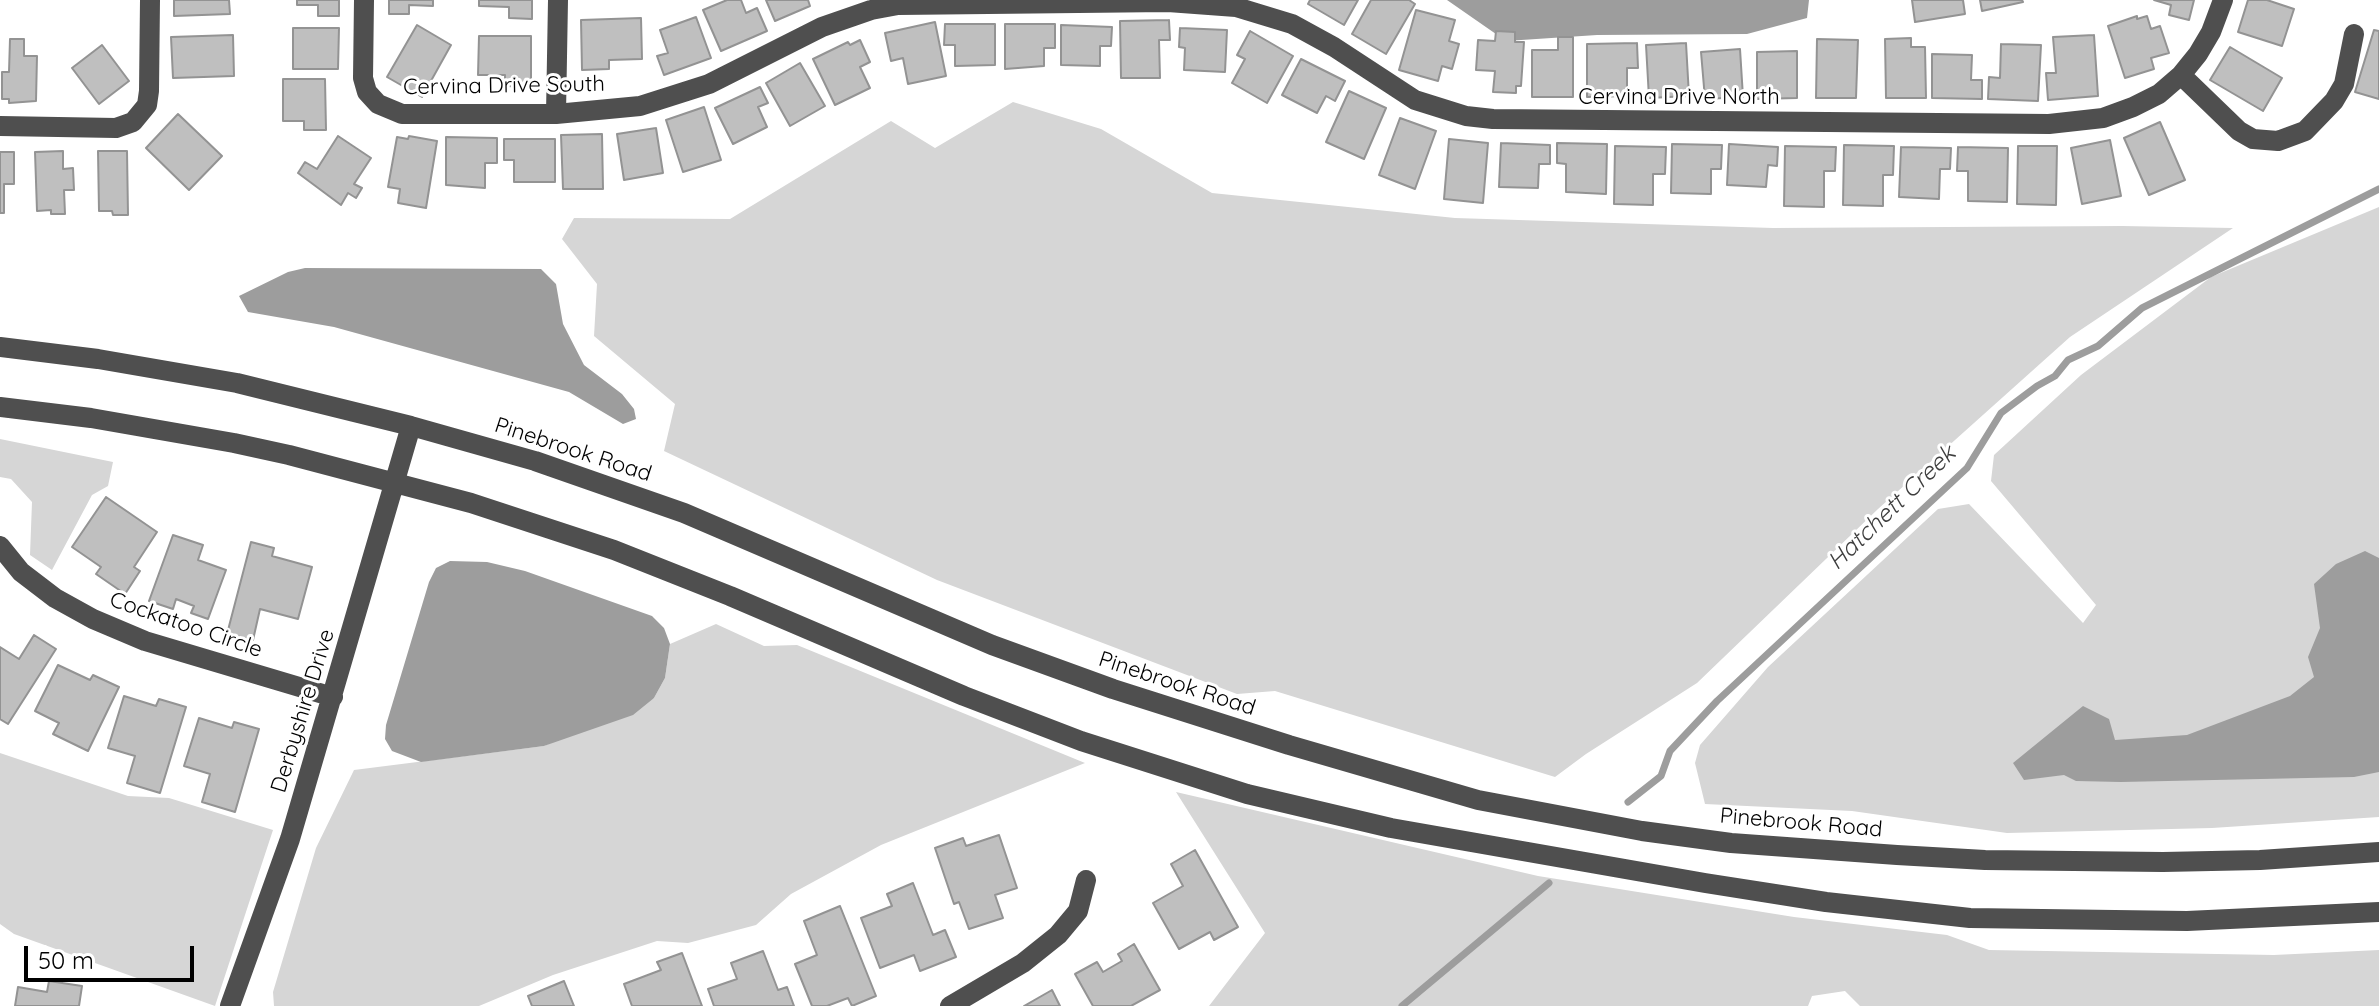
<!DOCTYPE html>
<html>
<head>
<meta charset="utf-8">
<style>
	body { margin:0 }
	#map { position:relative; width:2379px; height:1006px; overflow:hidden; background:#fff; font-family:Quicksand,sans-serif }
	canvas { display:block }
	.scale { position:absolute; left:24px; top:946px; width:170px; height:36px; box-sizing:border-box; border:4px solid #000; border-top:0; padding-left:10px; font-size:24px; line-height:28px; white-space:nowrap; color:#000; -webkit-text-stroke:6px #fff; paint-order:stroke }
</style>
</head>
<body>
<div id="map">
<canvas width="2379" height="1006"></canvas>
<div class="scale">50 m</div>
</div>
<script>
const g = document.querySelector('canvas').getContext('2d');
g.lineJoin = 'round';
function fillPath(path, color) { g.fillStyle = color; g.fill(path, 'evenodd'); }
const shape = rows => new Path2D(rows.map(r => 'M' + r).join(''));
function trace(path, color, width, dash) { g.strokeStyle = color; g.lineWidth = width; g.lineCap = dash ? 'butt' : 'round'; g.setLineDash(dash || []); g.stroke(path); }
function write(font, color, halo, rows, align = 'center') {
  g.font = font + ' Quicksand,sans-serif'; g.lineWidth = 6; g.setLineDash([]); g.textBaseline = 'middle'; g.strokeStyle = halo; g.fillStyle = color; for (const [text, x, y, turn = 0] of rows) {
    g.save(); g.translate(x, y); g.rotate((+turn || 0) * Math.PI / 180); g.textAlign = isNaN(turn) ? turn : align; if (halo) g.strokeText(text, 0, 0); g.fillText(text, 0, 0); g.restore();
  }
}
fillPath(shape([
	[1013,102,1101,129,1212,193,1455,218,1773,228,2122,226,2233,228,2070,337,1878,509,1697,683,1586,754,1555,777,1275,691,1237,694,937,580,664,451,675,404,594,336,597,284,562,239,574,218,730,219,891,121,935,148],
	[2379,207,2379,817,2212,828,2007,833,1852,811,1705,804,1695,763,1700,745,1768,667,1938,509,1969,504,2083,623,2096,605,1991,481,1994,455,2081,375,2211,277],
	[0,439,113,462,108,486,92,495,52,570,30,555,32,502,11,479,0,477],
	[716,624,764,646,797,645,1085,763,881,845,791,894,756,925,688,943,657,941,553,975,479,1006,274,1006,273,992,316,848,354,770,544,746,654,698,665,678,670,644],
	[0,753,128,796,169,798,273,830,215,1006,14,934,0,924],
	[1176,792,1538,876,1794,917,1947,935,1989,950,2274,955,2379,950,2379,1006,1860,1006,1845,991,1812,996,1808,1006,1209,1006,1265,933]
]), '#d6d6d6');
fillPath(shape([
	[1447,0,1809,0,1807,18,1747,34,1597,35,1506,41],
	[305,268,541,269,556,284,563,324,584,365,622,394,634,409,636,419,623,424,569,392,334,327,248,312,239,296,288,272],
	[2365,551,2379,558,2379,772,2354,777,2121,782,2076,781,2064,775,2024,780,2013,763,2083,706,2109,719,2115,740,2187,735,2290,696,2314,677,2308,657,2320,628,2314,584,2336,564],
	[450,561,487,562,525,571,652,616,664,628,670,644,665,678,654,698,633,715,544,746,421,762,392,751,385,739,386,725,429,582,436,568]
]), '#9d9d9d');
trace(shape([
	[1628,802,1661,776,1670,751,1717,701,1967,468,2001,413,2037,386,2055,376,2068,360,2098,346,2142,308,2379,189],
	[1402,1006,1549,883]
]), '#9d9d9d', 7);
const building = shape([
	[174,0,229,0,230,14,174,16,174,0],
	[297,0,339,0,339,16,318,16,318,5,297,5,297,0],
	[389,0,433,0,433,6,409,5,409,14,389,14,389,0],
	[479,0,532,0,532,19,509,18,509,7,479,6,479,0],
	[727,0,741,0,746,13,757,8,767,31,721,51,703,10,727,0],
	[766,0,808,0,810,6,775,21,766,0],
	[1310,0,1358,0,1344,25,1308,4,1310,0],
	[1371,0,1409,0,1415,4,1386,54,1352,34,1371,0],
	[1912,0,1963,0,1965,14,1915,22,1912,0],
	[1980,0,2022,0,2023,2,1982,11,1980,0],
	[2154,0,2194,0,2189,20,2169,15,2171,5,2154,0],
	[2248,0,2267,0,2294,9,2282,46,2238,32,2248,0],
	[1416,10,1455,20,1449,41,1459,44,1452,69,1442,66,1438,81,1399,70,1416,10],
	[2137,16,2137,19,2147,16,2151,29,2160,26,2169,53,2151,58,2154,69,2125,78,2108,26,2137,16],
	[696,17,711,58,664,75,657,56,668,53,660,30,696,17],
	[641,18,642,59,609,60,609,69,582,70,581,20,641,18],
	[1169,20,1170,40,1159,40,1160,78,1121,78,1120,21,1169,20],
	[935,22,946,76,908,84,903,58,891,61,885,33,935,22],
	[945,24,995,24,995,65,955,66,955,45,944,45,945,24],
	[1005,24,1055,24,1055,48,1044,48,1044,66,1005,69,1005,24],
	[417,25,451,45,422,97,387,77,417,25],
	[1061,25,1112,27,1111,46,1100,46,1100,66,1061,65,1061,25],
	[293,28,339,28,338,69,293,69,293,28],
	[1180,28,1227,30,1225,72,1184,70,1185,48,1179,47,1180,28],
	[2374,30,2379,31,2379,99,2355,92,2374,30],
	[1250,31,1293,56,1267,103,1232,83,1245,59,1237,55,1250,31],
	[1496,31,1515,32,1515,42,1524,42,1521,86,1516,86,1516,93,1493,92,1495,71,1476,70,1478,40,1495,41,1496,31],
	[233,35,234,76,173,78,171,37,233,35],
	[2094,35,2098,96,2048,100,2046,73,2056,73,2053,37,2094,35],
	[479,36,531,36,531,87,505,86,505,75,478,75,479,36],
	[1558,37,1573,37,1573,97,1532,97,1532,50,1558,50,1558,37],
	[1911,38,1911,47,1925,47,1926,98,1886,98,1885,39,1911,38],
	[10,39,24,39,24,56,37,56,36,101,9,103,9,99,2,99,2,72,9,72,10,39],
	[1817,39,1858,40,1856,98,1816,98,1817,39],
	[860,40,870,62,860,67,870,88,835,105,813,59,848,42,850,45,860,40],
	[1637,43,1638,68,1627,68,1627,96,1587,97,1587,44,1637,43],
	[1686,43,1689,96,1649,98,1646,45,1686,43],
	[2001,44,2041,45,2038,101,1988,99,1989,77,2000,78,2001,44],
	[102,45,129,81,99,104,72,68,102,45],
	[2230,47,2282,78,2263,111,2210,80,2230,47],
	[1740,49,1743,97,1705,99,1701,52,1740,49],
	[1797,51,1797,98,1757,99,1757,52,1797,51],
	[1932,54,1972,55,1971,80,1982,80,1982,99,1932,98,1932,54],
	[1301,59,1345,81,1335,101,1326,96,1317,113,1282,95,1301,59],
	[800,63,825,106,790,126,766,83,800,63],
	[283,79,325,79,326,130,304,130,304,121,283,121,283,79],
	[760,87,768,103,758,107,767,127,733,144,715,108,760,87],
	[1349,91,1386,108,1364,159,1326,142,1349,91],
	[704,107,721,160,683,172,666,120,704,107],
	[178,114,222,156,189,190,146,148,178,114],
	[1400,118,1436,131,1415,189,1379,175,1400,118],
	[2160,122,2185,180,2149,195,2124,138,2160,122],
	[656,128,663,173,624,180,617,134,656,128],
	[602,134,603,189,563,189,561,135,602,134],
	[338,136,371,158,354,184,362,188,356,198,348,193,341,205,298,173,305,162,317,169,338,136],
	[409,136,437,141,426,208,398,203,400,189,388,187,397,137,408,139,409,136],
	[446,137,497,138,497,163,485,163,485,188,446,185,446,137],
	[504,139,555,139,555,182,514,182,514,160,504,160,504,139],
	[1449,139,1488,143,1483,203,1444,199,1449,139],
	[2110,140,2121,196,2082,204,2071,148,2110,140],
	[1501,143,1550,145,1550,164,1539,164,1538,188,1499,187,1501,143],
	[1557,143,1607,144,1606,194,1566,192,1566,164,1557,163,1557,143],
	[1672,144,1722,145,1721,169,1711,169,1711,194,1671,193,1672,144],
	[1729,144,1778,147,1777,166,1768,165,1766,187,1727,185,1729,144],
	[1844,145,1894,146,1893,175,1883,175,1883,206,1843,205,1844,145],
	[1615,146,1666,147,1665,174,1653,174,1653,205,1614,204,1615,146],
	[1785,146,1836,147,1835,171,1824,171,1824,207,1784,206,1785,146],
	[2018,146,2057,146,2056,205,2017,204,2018,146],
	[1901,147,1951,148,1950,169,1940,169,1939,199,1899,197,1901,147],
	[1958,147,2008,148,2007,202,1968,201,1968,171,1957,171,1958,147],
	[63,151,63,169,73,168,74,190,64,190,65,214,51,214,51,210,37,211,35,152,63,151],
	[98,151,127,151,128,215,113,215,112,211,99,211,98,151],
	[0,152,14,152,14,184,4,184,4,213,0,213,0,152],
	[106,497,157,532,134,567,140,571,125,594,96,574,101,567,72,547,106,497],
	[173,535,203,545,198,560,226,570,208,619,191,613,194,606,176,599,173,609,149,601,173,535],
	[251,542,274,548,272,556,312,567,298,619,260,609,253,640,227,634,251,542],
	[34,635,56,649,8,724,0,719,0,647,19,659,34,635],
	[58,665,90,680,93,675,119,687,88,751,53,734,59,723,35,711,58,665],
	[124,696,156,706,159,699,186,707,160,793,127,783,135,756,108,748,124,696],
	[199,718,232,728,234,722,259,729,235,812,202,802,210,774,184,766,199,718],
	[999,835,1017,888,995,895,1003,918,969,929,959,902,954,904,935,848,963,838,966,846,999,835],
	[1195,850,1238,927,1214,940,1210,932,1179,949,1153,903,1183,886,1171,864,1195,850],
	[913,883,933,935,945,930,956,957,920,971,914,955,880,968,861,918,892,906,887,894,913,883],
	[840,906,876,996,852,1006,848,998,827,1006,812,1006,795,964,817,955,804,921,840,906],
	[1134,944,1160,990,1131,1006,1093,1006,1075,974,1097,962,1103,972,1122,961,1118,954,1134,944],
	[763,951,778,990,787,987,794,1006,714,1006,708,989,737,979,731,963,763,951],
	[682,953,702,1006,632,1006,624,984,661,970,657,962,682,953],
	[49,981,82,986,79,1006,15,1006,18,987,47,992,49,981],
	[564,981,574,1006,532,1006,528,996,564,981],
	[1052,990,1060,1006,1024,1006,1052,990]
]);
fillPath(building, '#bfbfbf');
trace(building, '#939393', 2);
trace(shape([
	[364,0,363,78,367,92,378,104,402,114,556,114,640,106,709,84,822,27,871,10,898,5,1168,2,1236,7,1292,24,1334,47,1415,100,1466,116,1493,119,2049,124,2103,118,2133,107,2159,94,2181,75,2198,54,2211,32,2223,0],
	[2181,75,2239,131,2253,139,2278,141,2305,131,2334,101,2344,84,2354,34],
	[556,114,558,0],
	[0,126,116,128,133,122,147,105,149,91,150,0],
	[0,347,98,359,237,383,411,426,535,461,684,513,992,645,1113,689,1289,745,1478,800,1642,831,1731,843,1897,855,1985,860,2163,862,2260,860,2379,852],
	[0,407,91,418,234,443,289,455,471,503,614,550,730,596,964,696,1081,741,1247,794,1391,828,1705,883,1826,902,1970,918,2187,921,2379,912],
	[0,546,21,572,55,598,93,619,145,641,333,697],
	[230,1006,290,839,411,426],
	[950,1006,1023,963,1058,935,1078,911,1086,880]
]), '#4f4f4f', 20);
write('22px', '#000', '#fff', [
	["Cervina Drive South",504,86,-1],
	["Cervina Drive North",1679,97],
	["Pinebrook Road",573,450,18],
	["Cockatoo Circle",186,625,19],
	["Pinebrook Road",1177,684,18],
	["Derbyshire Drive",303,711,-73],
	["Pinebrook Road",1801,823,5]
]);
write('italic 24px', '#3e3e3e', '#fff', [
	["Hatchett Creek",1892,508,-44]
]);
</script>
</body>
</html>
